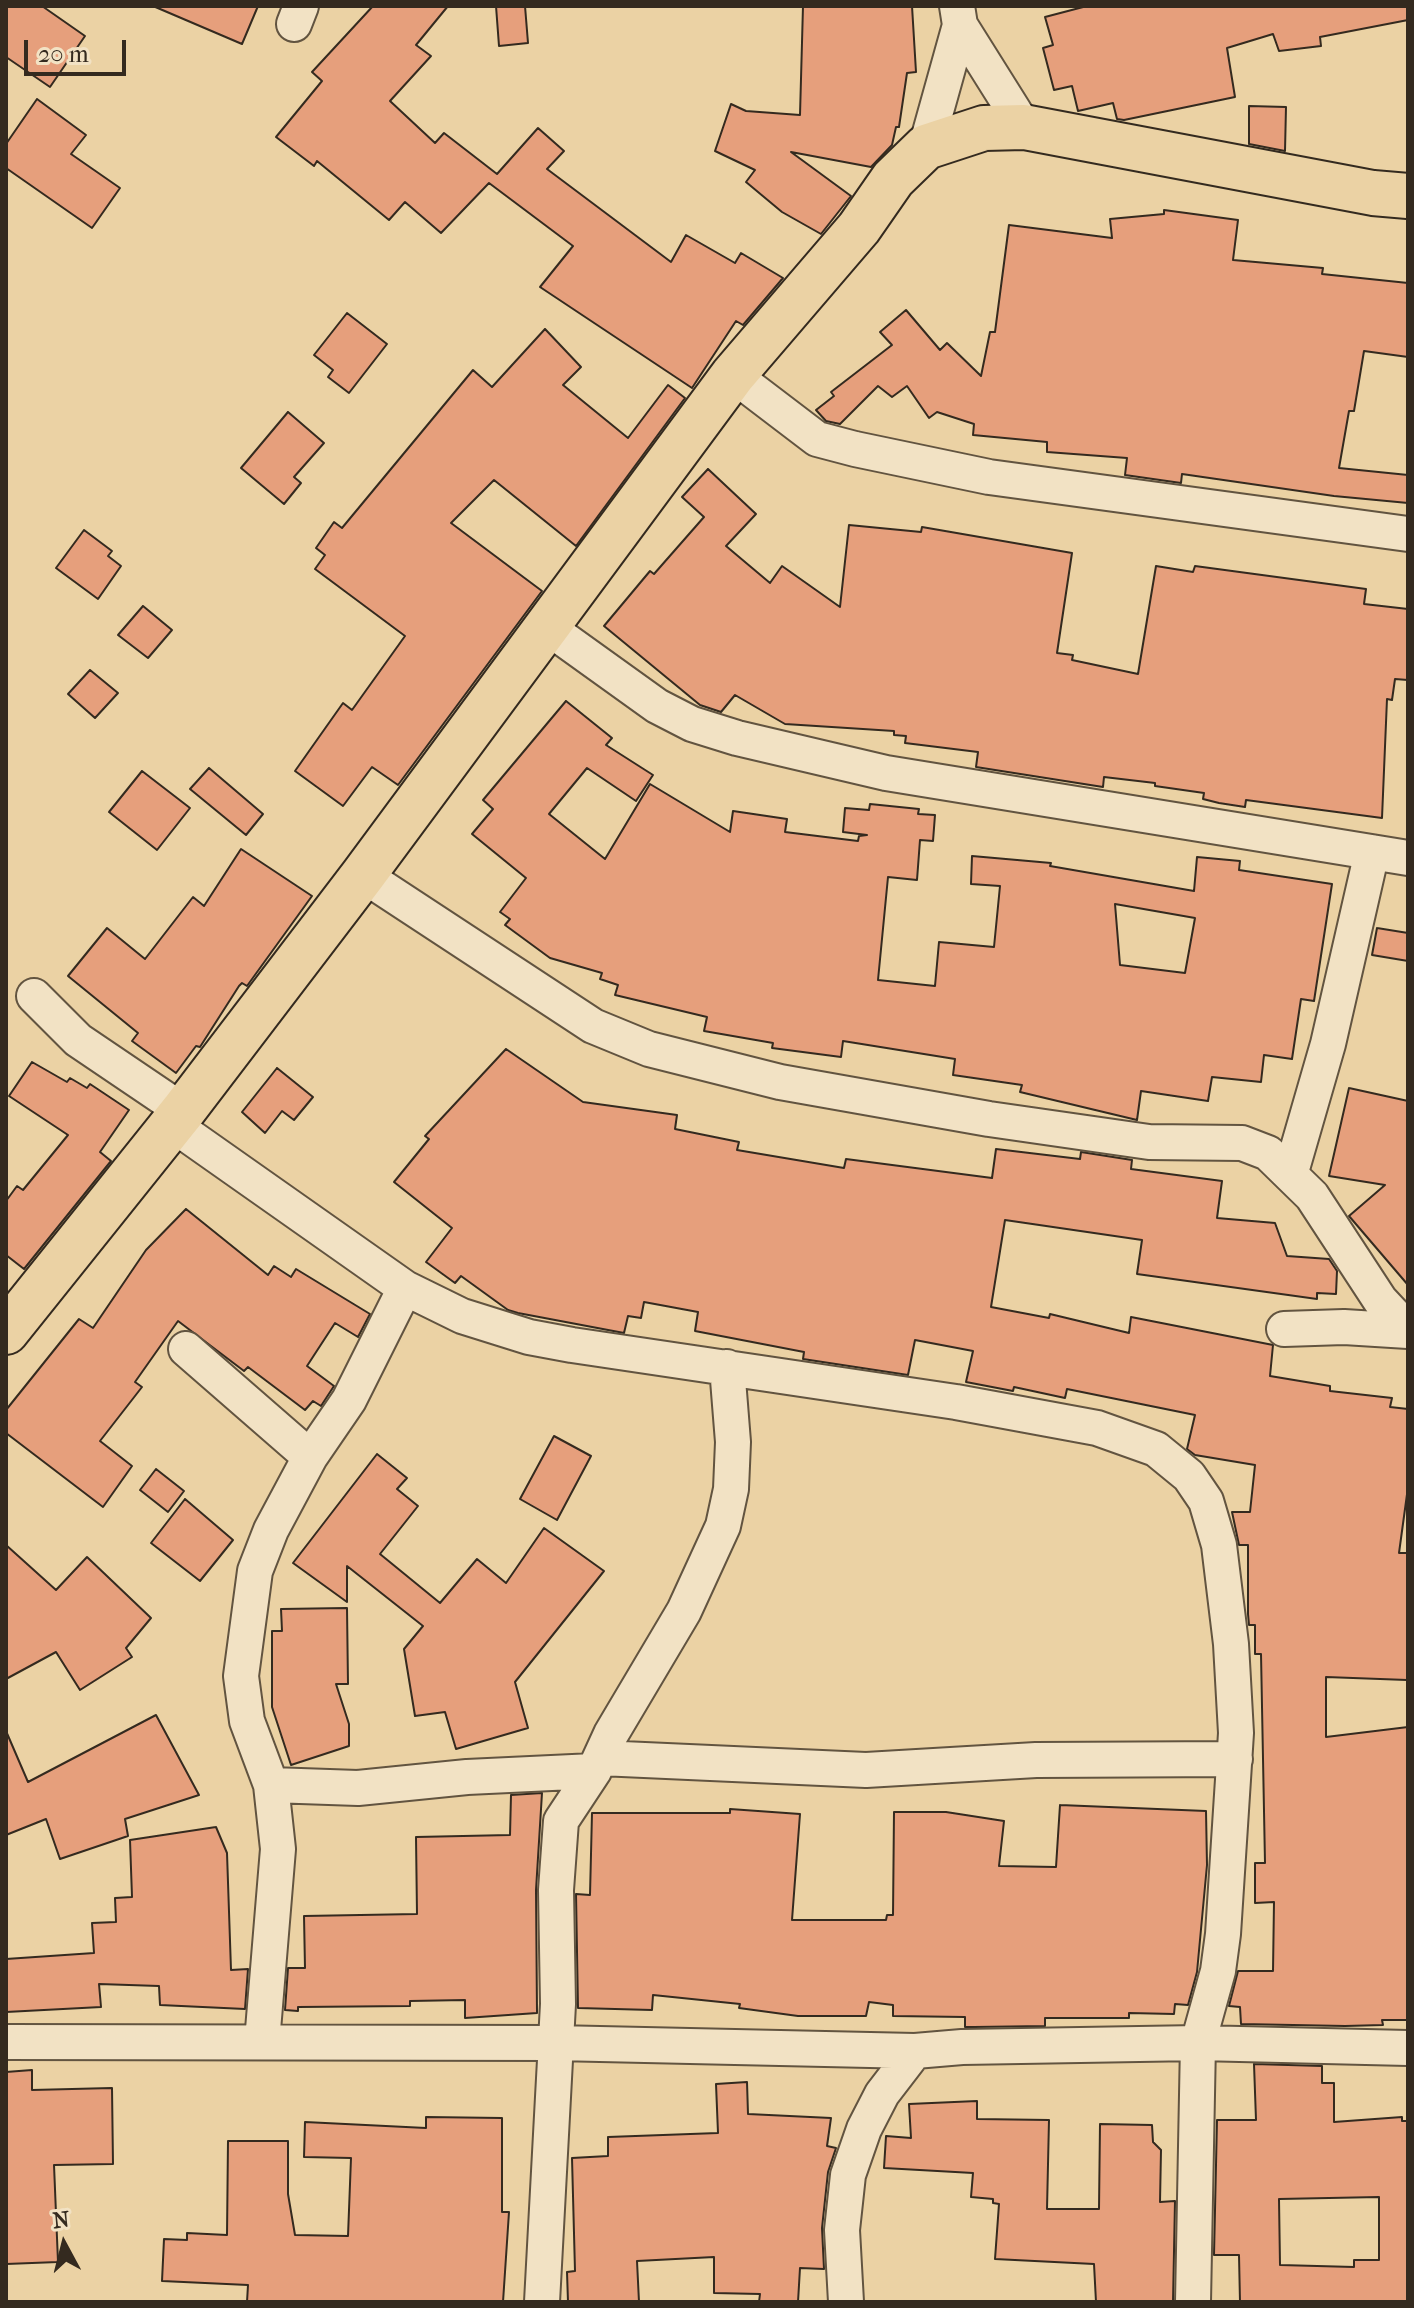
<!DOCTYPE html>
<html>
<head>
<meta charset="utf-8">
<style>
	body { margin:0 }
	#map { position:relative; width:1414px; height:2308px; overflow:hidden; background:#ebd2a4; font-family:"IM FELL French Canon",serif }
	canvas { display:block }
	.frame { position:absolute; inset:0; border:8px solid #342a1f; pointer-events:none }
	.north { position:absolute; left:24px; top:2204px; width:80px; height:80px; -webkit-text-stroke:6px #f2e2c4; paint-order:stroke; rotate:353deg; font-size:22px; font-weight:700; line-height:32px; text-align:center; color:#342a1f }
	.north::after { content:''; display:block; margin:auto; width:28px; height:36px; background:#342a1f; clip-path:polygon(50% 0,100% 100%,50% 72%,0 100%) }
	.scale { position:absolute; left:24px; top:40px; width:102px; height:36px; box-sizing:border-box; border:4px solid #342a1f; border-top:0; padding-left:10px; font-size:24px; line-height:28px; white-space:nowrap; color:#342a1f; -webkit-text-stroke:6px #f2e2c4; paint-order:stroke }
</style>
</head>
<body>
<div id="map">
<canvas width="1414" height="2308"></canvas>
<div class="frame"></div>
<div class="north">N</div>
<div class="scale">20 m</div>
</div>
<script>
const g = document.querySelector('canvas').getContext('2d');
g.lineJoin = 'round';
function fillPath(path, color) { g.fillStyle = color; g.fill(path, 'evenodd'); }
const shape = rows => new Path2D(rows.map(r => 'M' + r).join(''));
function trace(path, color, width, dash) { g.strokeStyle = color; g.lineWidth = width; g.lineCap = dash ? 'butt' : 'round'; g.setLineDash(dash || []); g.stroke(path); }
const building = shape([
	[6,6,42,6,85,36,50,87,6,57,6,6],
	[153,6,258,6,242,44,153,6],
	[373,6,448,6,416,45,431,56,390,101,435,143,444,133,497,174,538,128,564,151,547,169,671,262,686,235,735,263,741,253,783,278,743,325,736,321,692,388,540,287,573,246,489,183,441,233,405,202,389,220,317,161,314,166,276,137,322,81,312,72,373,6],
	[496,6,525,6,528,43,499,46,496,6],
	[803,6,912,6,916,72,907,73,899,127,896,127,892,145,871,167,791,152,851,196,821,234,782,212,746,182,755,170,715,151,731,104,746,111,800,115,803,6],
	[1087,6,1408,6,1408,20,1320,37,1321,46,1279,51,1273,34,1227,48,1235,97,1124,120,1117,119,1113,103,1078,111,1072,86,1054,90,1043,48,1053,45,1045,17,1087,6],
	[37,99,86,135,71,154,120,188,92,228,6,168,6,144,37,99],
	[1249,106,1286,107,1285,151,1249,144,1249,106],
	[1164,210,1238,220,1233,260,1323,268,1322,274,1408,283,1408,357,1364,351,1354,411,1349,411,1339,468,1408,475,1408,503,1334,496,1182,474,1181,483,1125,475,1127,458,1047,452,1047,442,973,435,974,424,937,412,929,418,907,386,892,397,878,386,840,424,826,421,816,410,834,396,831,392,892,345,880,332,906,310,940,350,947,343,981,376,990,332,995,332,1009,225,1112,238,1110,219,1164,214,1164,210],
	[347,313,387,344,349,393,328,377,333,370,314,355,347,313],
	[545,329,581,367,563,385,628,438,668,385,685,398,576,546,494,480,451,523,542,591,398,785,372,767,343,806,295,771,343,703,352,710,405,636,315,569,325,555,316,548,334,522,342,528,473,370,492,387,545,329],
	[288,412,324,443,294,477,301,483,284,504,241,468,288,412],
	[708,469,756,514,726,546,770,583,782,566,840,607,849,525,921,532,922,527,1072,553,1057,653,1073,655,1072,660,1138,674,1156,566,1193,572,1195,566,1366,589,1364,604,1408,609,1408,680,1395,679,1392,700,1387,699,1382,818,1246,800,1245,807,1219,803,1203,799,1204,793,1155,786,1155,783,1104,777,1103,787,976,767,978,752,905,743,906,736,894,735,894,731,785,724,735,695,721,712,700,705,604,626,650,571,654,574,704,517,682,497,708,469],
	[84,530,112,551,108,556,121,566,98,599,56,568,84,530],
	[143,606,172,630,148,658,118,635,143,606],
	[90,670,118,693,95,718,68,694,90,670],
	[566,701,612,738,606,745,653,775,636,801,587,768,549,814,605,859,650,784,730,832,733,811,787,819,785,832,858,841,859,836,867,835,843,832,845,808,869,810,870,804,919,809,918,814,935,815,933,841,920,840,917,880,888,877,878,980,935,986,939,942,994,947,1000,886,971,884,972,856,1051,863,1050,866,1194,891,1197,857,1240,861,1239,870,1332,884,1314,1001,1301,999,1292,1059,1264,1055,1261,1082,1212,1077,1208,1101,1141,1091,1137,1120,1020,1092,1022,1085,953,1075,955,1059,843,1041,841,1057,772,1048,773,1043,704,1031,707,1017,615,995,618,985,600,979,602,973,550,958,505,925,510,919,500,912,526,878,472,834,493,809,483,800,566,701],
	[1115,904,1195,918,1185,973,1120,965,1115,904],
	[209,768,263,814,246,835,190,789,209,768],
	[142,771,190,808,157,850,109,812,142,771],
	[241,849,312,896,247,986,242,983,239,986,200,1047,196,1046,176,1073,132,1041,138,1033,68,976,107,928,145,959,193,897,204,906,241,849],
	[1377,928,1408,933,1408,961,1372,955,1377,928],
	[506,1049,583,1102,677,1115,675,1129,739,1142,737,1150,844,1168,846,1159,992,1178,996,1149,1080,1159,1081,1152,1132,1160,1131,1169,1222,1181,1217,1218,1275,1223,1287,1256,1329,1259,1337,1271,1336,1294,1317,1293,1317,1299,1137,1274,1142,1240,1005,1220,991,1307,1049,1318,1050,1314,1129,1333,1131,1317,1273,1345,1270,1376,1330,1386,1330,1391,1392,1398,1390,1407,1408,1409,1408,1487,1399,1553,1408,1553,1407,1680,1326,1677,1326,1737,1408,1727,1408,2020,1382,2020,1383,2025,1345,2026,1241,2024,1240,2007,1229,2006,1238,1971,1273,1971,1274,1902,1255,1903,1255,1863,1265,1863,1261,1654,1255,1654,1255,1625,1249,1625,1248,1614,1248,1545,1239,1545,1232,1512,1250,1512,1255,1465,1195,1455,1187,1449,1195,1415,1067,1389,1065,1398,1014,1387,1013,1391,966,1382,973,1351,915,1340,908,1375,803,1359,804,1352,695,1331,698,1312,644,1302,641,1318,628,1316,624,1333,518,1313,508,1310,461,1276,455,1283,426,1262,452,1228,394,1182,429,1139,425,1136,506,1049],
	[32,1062,67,1082,70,1078,87,1088,90,1084,129,1110,100,1152,111,1161,24,1269,6,1255,6,1201,17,1186,23,1190,68,1135,9,1096,32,1062],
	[277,1068,313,1097,294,1120,282,1111,265,1133,242,1112,277,1068],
	[1349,1088,1408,1101,1408,1285,1349,1216,1385,1185,1329,1176,1349,1088],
	[186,1209,268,1275,274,1266,291,1277,296,1269,370,1314,358,1337,335,1323,307,1366,334,1386,321,1406,313,1401,305,1410,248,1367,244,1371,178,1321,135,1382,142,1387,100,1441,132,1466,103,1507,6,1433,6,1410,79,1319,93,1328,146,1250,186,1209],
	[554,1436,591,1456,557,1520,520,1499,554,1436],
	[377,1454,407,1478,397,1489,418,1506,380,1554,440,1603,477,1559,506,1583,544,1528,604,1571,515,1682,528,1728,456,1749,445,1712,415,1716,404,1649,423,1626,347,1566,347,1602,293,1563,377,1454],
	[156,1469,184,1491,168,1512,140,1490,156,1469],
	[185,1499,233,1540,200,1581,151,1543,185,1499],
	[6,1545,56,1590,87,1557,151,1618,126,1648,132,1657,80,1690,56,1652,6,1679,6,1545],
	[347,1608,348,1684,336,1684,349,1724,349,1746,291,1765,272,1707,272,1631,282,1631,281,1609,347,1608],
	[156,1715,199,1795,125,1819,128,1836,60,1859,46,1819,6,1835,6,1731,28,1782,156,1715],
	[542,1793,536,1890,537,2013,465,2018,465,2000,410,2001,410,2006,298,2007,298,2011,285,2010,288,1968,305,1968,304,1916,417,1914,416,1837,510,1835,511,1795,542,1793],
	[1060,1805,1206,1811,1207,1865,1197,1972,1188,2005,1175,2004,1174,2014,1129,2013,1129,2018,1045,2018,1045,2026,974,2027,965,2027,965,2017,893,2016,893,2005,869,2002,866,2016,798,2016,739,2008,740,2004,653,1995,652,2010,578,2008,576,1894,590,1895,592,1813,730,1813,730,1809,800,1814,792,1920,886,1920,887,1915,893,1915,894,1812,946,1812,1004,1821,999,1866,1056,1867,1060,1805],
	[216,1827,227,1853,231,1970,248,1969,245,2009,160,2005,159,1986,99,1984,101,2007,6,2012,6,1959,94,1953,92,1923,116,1922,115,1898,132,1897,130,1840,216,1827],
	[1254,2064,1322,2066,1322,2083,1334,2083,1334,2122,1402,2117,1402,2121,1408,2121,1408,2302,1240,2302,1239,2255,1214,2255,1217,2120,1256,2120,1254,2064],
	[1379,2197,1379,2260,1354,2260,1354,2267,1280,2265,1279,2199,1379,2197],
	[32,2070,32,2090,112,2088,113,2164,54,2165,58,2262,6,2264,6,2072,32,2070],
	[747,2082,748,2114,831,2118,827,2146,836,2148,828,2172,822,2228,824,2269,800,2268,798,2302,759,2302,760,2294,714,2293,714,2257,637,2261,639,2302,568,2302,567,2272,575,2271,572,2158,608,2156,608,2137,718,2133,716,2084,747,2082],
	[977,2101,977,2119,1049,2120,1047,2209,1099,2209,1100,2124,1152,2125,1153,2142,1161,2150,1160,2202,1175,2201,1173,2302,1096,2302,1094,2264,995,2259,999,2204,993,2203,993,2199,971,2197,973,2173,884,2168,886,2136,911,2138,909,2104,977,2101],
	[426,2117,502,2118,502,2212,509,2212,503,2302,247,2302,248,2285,162,2281,164,2239,187,2240,187,2233,227,2235,228,2141,288,2141,288,2194,295,2235,348,2236,351,2158,304,2157,305,2122,426,2128,426,2117]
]);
fillPath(building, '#e69f7c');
trace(building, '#342a1f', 2);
const minor = shape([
	[294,24,301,6],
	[960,25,1024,127],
	[926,147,960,25,957,6],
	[733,375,817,439,855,449,989,477,1408,534],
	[547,627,657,706,692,724,737,738,886,773,1408,858],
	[363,875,593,1026,649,1049,780,1082,989,1119,1149,1142,1242,1143,1268,1153,1312,1196,1380,1300,1408,1330],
	[34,996,78,1040,183,1111],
	[172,1124,405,1288,462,1316,529,1337,572,1345,956,1402,1097,1428,1156,1449,1189,1476,1206,1501,1219,1545,1231,1644,1236,1733,1223,1934,1218,1971,1198,2043,1193,2302],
	[1291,1172,1328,1044,1372,852],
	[1284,1329,1344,1327,1408,1331],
	[186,1349,310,1457],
	[600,1758,866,1770,1036,1760,1235,1759],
	[271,1785,358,1788,467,1777,594,1771],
	[6,2042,555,2043,915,2051,962,2047,1198,2043,1408,2048],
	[262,2042,278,1849,271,1785,247,1721,241,1676,255,1571,271,1530,310,1457,349,1400,405,1288],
	[542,2302,558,2004,556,1890,561,1821,594,1771,611,1734,684,1611,723,1526,731,1489,733,1442,727,1367],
	[846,2302,842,2230,848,2175,864,2129,882,2094,915,2051]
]);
const major = shape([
	[6,1332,183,1111,363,875,733,375,859,228,893,179,926,147,984,128,1024,127,1373,193,1408,196]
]);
trace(minor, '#625440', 38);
trace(major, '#342a1f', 48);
trace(minor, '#f2e2c4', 34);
trace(major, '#ebd2a4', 44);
</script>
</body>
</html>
